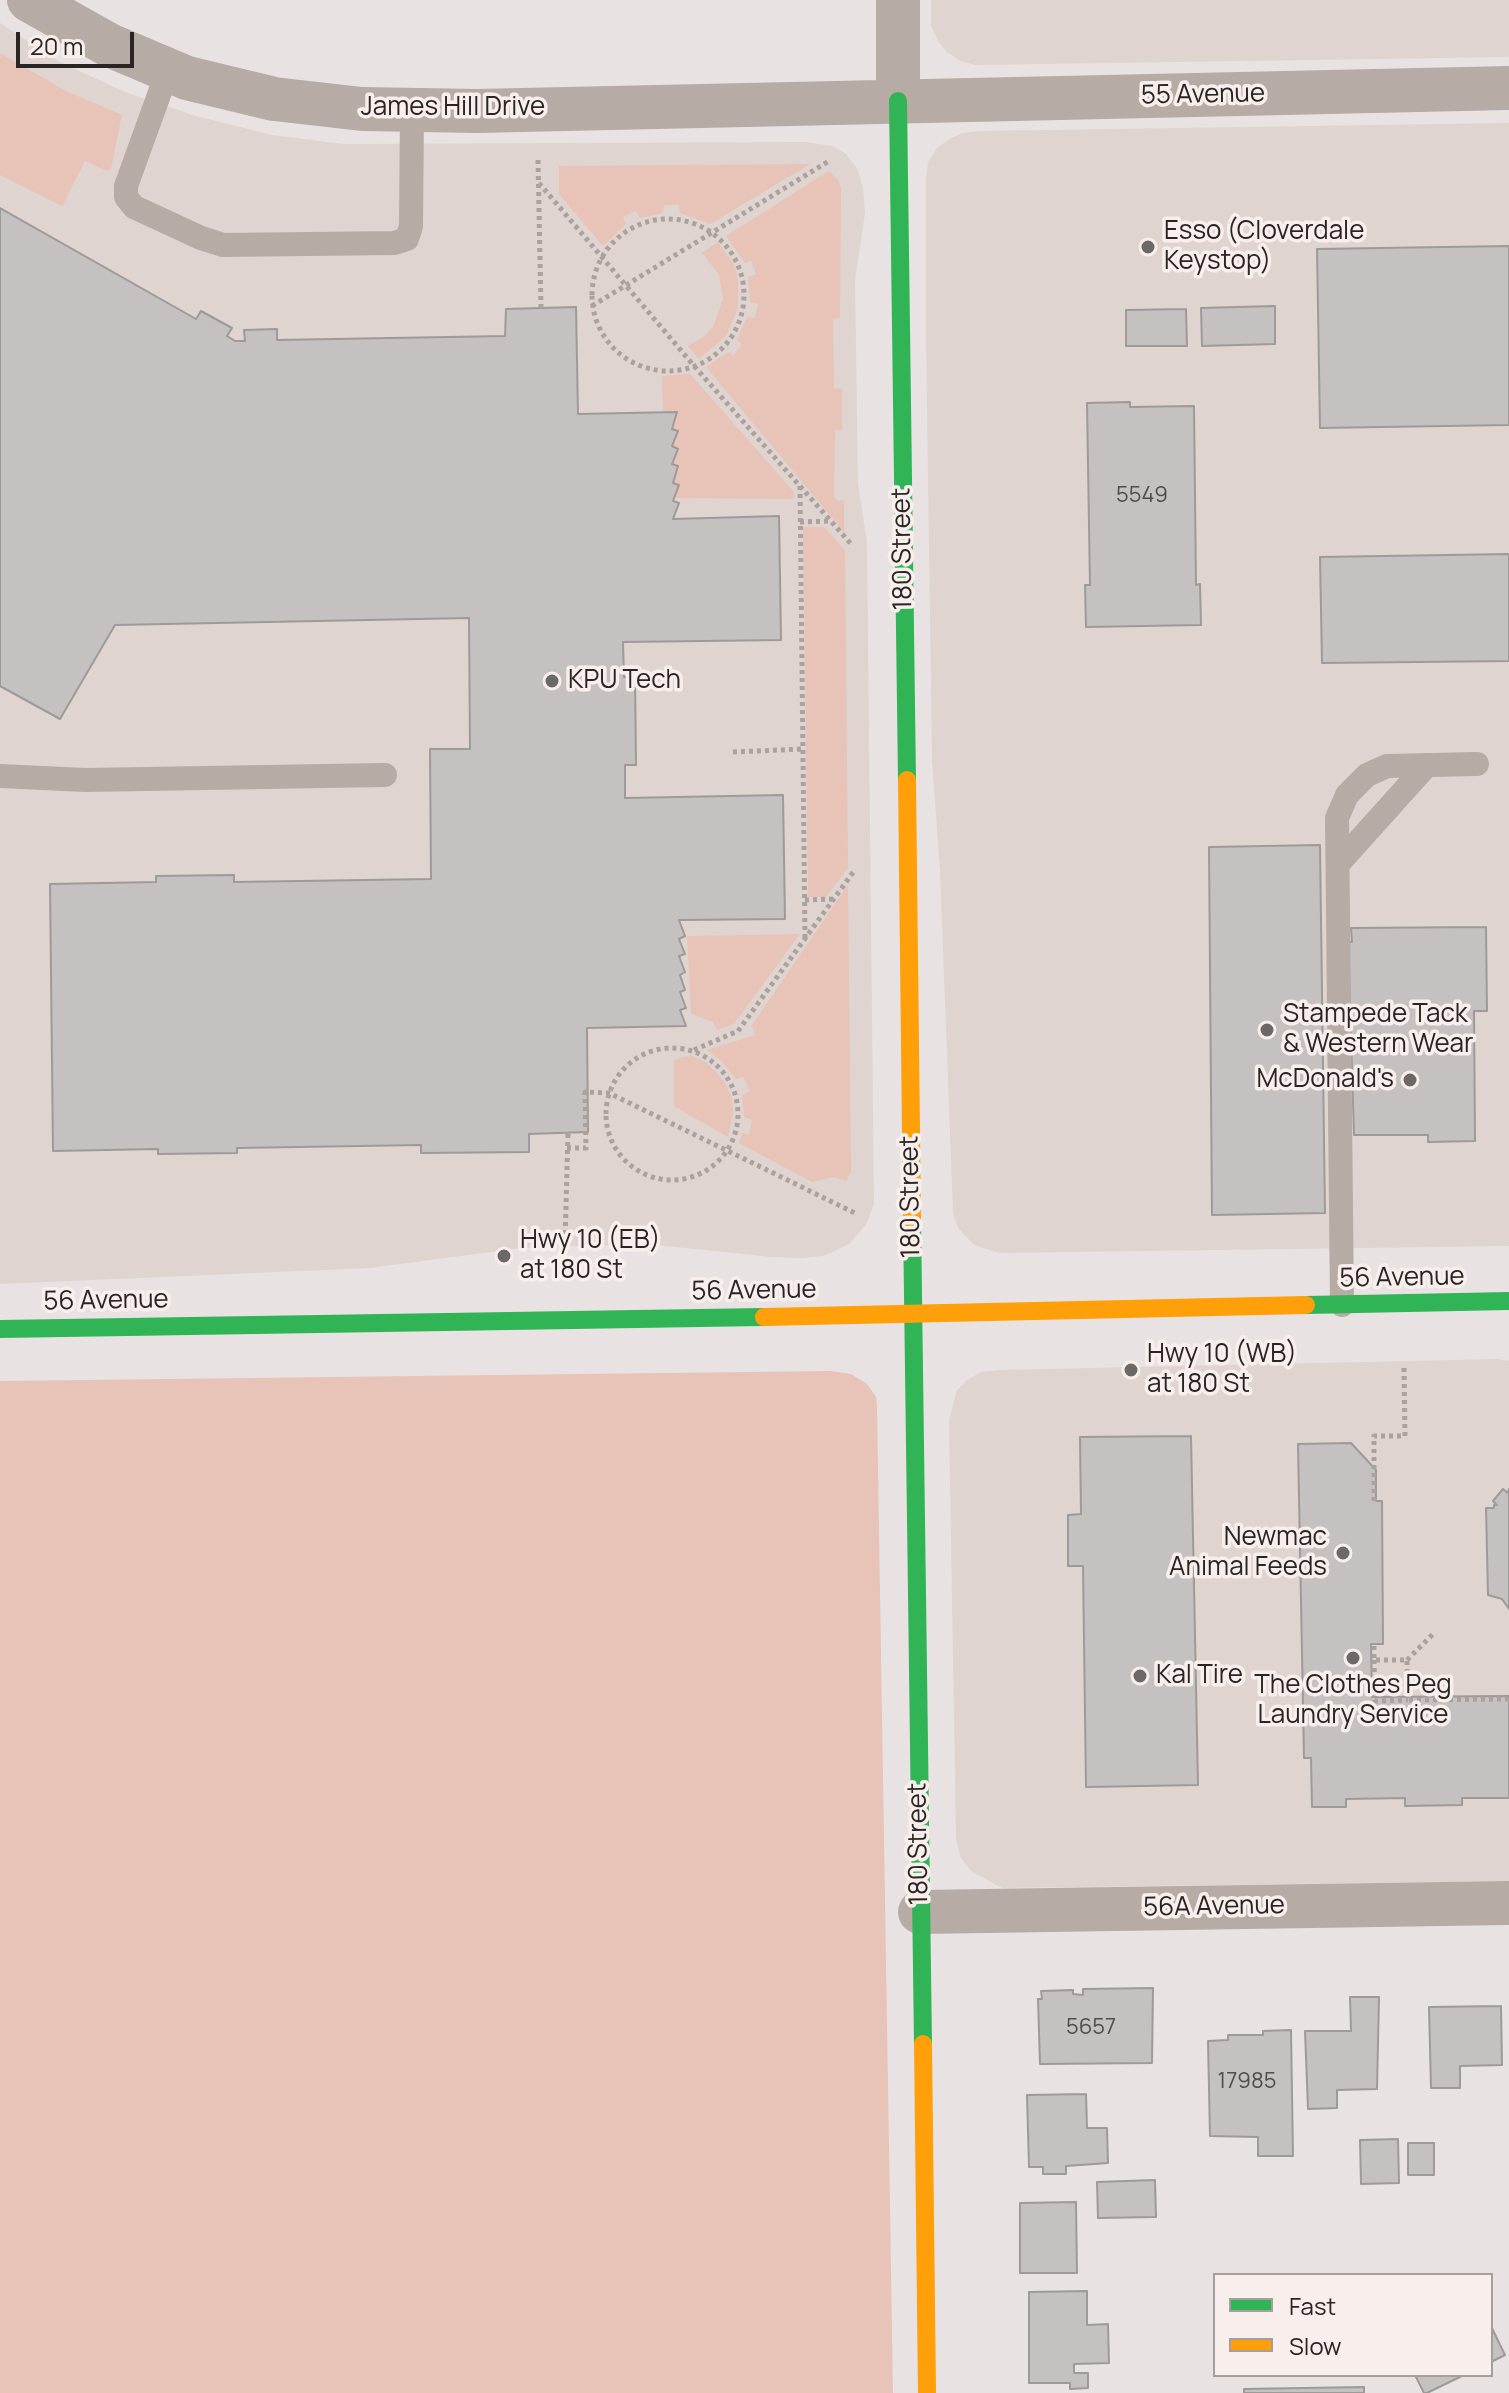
<!DOCTYPE html>
<html>
<head>
<meta charset="utf-8">
<style>
	body { margin:0 }
	#map { position:relative; width:1509px; height:2393px; overflow:hidden; background:#e8e3e2; font-family:Manrope,sans-serif }
	canvas { display:block }
	.legend { position:absolute; left:1213px; top:2273px; width:280px; height:104px; box-sizing:border-box; background:#f8efec; border:2px solid #a59e9c; margin:0; padding:10px 14px; list-style:none; font-size:24px; color:#292524 }
	.legend li { display:flex; align-items:center; gap:16px; height:40px }
	.legend b { width:40px; border:2px solid #a59e9c }
	.scale { position:absolute; left:16px; top:32px; width:118px; height:36px; box-sizing:border-box; border:4px solid #292524; border-top:0; padding-left:10px; font-size:24px; line-height:28px; white-space:nowrap; color:#292524; -webkit-text-stroke:6px #f8efec; paint-order:stroke }
</style>
</head>
<body>
<div id="map">
<canvas width="1509" height="2393"></canvas>
<ul class="legend">
<li><b style="height:10px;background:#30b455"></b>Fast</li>
<li><b style="height:10px;background:#ff9f0a"></b>Slow</li>
</ul>
<div class="scale">20 m</div>
</div>
<script>
const g = document.querySelector('canvas').getContext('2d');
g.lineJoin = 'round';
function fillPath(path, color) { g.fillStyle = color; g.fill(path, 'evenodd'); }
const shape = rows => new Path2D(rows.map(r => 'M' + r).join(''));
function trace(path, color, width, dash) { g.strokeStyle = color; g.lineWidth = width; g.lineCap = dash ? 'butt' : 'round'; g.setLineDash(dash || []); g.stroke(path); }
function write(font, color, halo, rows, align = 'center') {
  g.font = font + ' Manrope,sans-serif'; g.lineWidth = 7; g.setLineDash([]); g.textBaseline = 'middle'; g.strokeStyle = halo; g.fillStyle = color; for (const [text, x, y, turn = 0] of rows) {
    g.save(); g.translate(x, y); g.rotate((+turn || 0) * Math.PI / 180); g.textAlign = isNaN(turn) ? turn : align; if (halo) g.strokeText(text, 0, 0); g.fillText(text, 0, 0); g.restore();
  }
}
fillPath(shape([
	[931,0,1509,0,1509,57,976,65,960,61,947,52,938,41,931,26],
	[0,23,60,62,127,93,196,116,272,135,344,144,805,142,833,146,846,154,857,168,863,187,865,213,855,281,858,483,867,543,874,1204,866,1225,849,1244,824,1256,802,1258,771,1257,656,1245,562,1246,521,1248,370,1268,0,1284],
	[1509,123,1509,1246,999,1253,974,1245,958,1228,953,1213,940,871,932,760,926,336,926,178,928,162,937,148,951,138,963,133,978,131],
	[1498,1359,1509,1361,1509,1881,1002,1888,971,1871,961,1858,956,1839,949,1420,957,1390,967,1380,981,1372,999,1370]
]), '#dfd4d0');
fillPath(shape([
	[0,53,66,91,122,115,111,169,107,171,85,161,62,206,0,175],
	[810,164,710,224,680,213,679,205,664,205,663,213,640,218,636,211,623,217,626,224,603,246,559,194,559,166],
	[829,171,838,180,841,188,840,318,833,319,834,388,842,389,842,430,835,430,834,497,838,501,844,500,844,532,706,367,728,352,733,356,742,344,737,340,747,317,755,318,758,304,750,302,748,277,756,274,751,261,745,263,726,236],
	[718,242,733,263,738,279,738,308,726,336,699,359,688,346,705,336,713,327,723,299,719,275,702,253],
	[690,374,794,492,793,499,674,498,679,486,673,483,678,466,672,464,678,449,672,446,678,432,672,429,677,413,663,413,662,376],
	[803,527,824,527,845,551,848,868,826,897,808,897],
	[848,885,851,1172,846,1181,834,1177,812,1182,739,1143,742,1133,749,1135,752,1120,744,1117,742,1095,750,1091,743,1077,736,1079,721,1061,707,1050,755,1035,752,1025],
	[800,934,734,1024,717,1030,713,1022,691,1014,687,936],
	[691,1055,707,1063,725,1082,732,1099,733,1114,728,1137,674,1106,674,1060],
	[831,1371,851,1374,867,1384,876,1397,877,1407,893,2393,0,2393,0,1381]
]), '#e7c4b7');
const building = shape([
	[0,208,196,319,201,311,232,328,227,336,235,341,245,341,244,330,277,329,277,340,505,336,506,309,576,307,578,414,677,412,672,429,678,431,672,446,678,449,672,464,678,466,673,483,679,485,673,501,679,503,673,519,779,516,781,640,623,642,624,677,635,677,636,765,625,765,625,798,783,795,785,919,679,920,685,936,679,939,685,954,679,956,685,972,680,975,685,990,680,992,686,1008,680,1010,686,1026,587,1028,588,1132,529,1134,529,1152,421,1153,421,1145,237,1148,237,1153,158,1154,158,1149,53,1151,50,884,156,882,156,876,234,875,234,882,431,879,430,749,470,749,469,618,115,625,60,719,0,686,0,208],
	[1509,246,1509,425,1320,428,1317,249,1509,246],
	[1275,306,1275,344,1202,346,1201,308,1275,306],
	[1186,309,1187,346,1126,346,1126,310,1186,309],
	[1130,402,1130,407,1194,406,1196,585,1200,584,1201,625,1086,627,1085,585,1090,585,1087,403,1130,402],
	[1509,554,1509,661,1322,663,1320,557,1509,554],
	[1320,845,1325,1213,1212,1215,1209,847,1320,845],
	[1486,927,1487,1011,1474,1011,1475,1141,1428,1142,1428,1135,1354,1135,1348,942,1352,942,1351,928,1486,927],
	[1191,1436,1198,1785,1086,1787,1083,1566,1068,1566,1068,1515,1081,1514,1080,1437,1191,1436],
	[1351,1443,1376,1470,1376,1501,1382,1501,1383,1644,1371,1644,1372,1697,1509,1696,1509,1798,1462,1798,1462,1805,1405,1806,1405,1798,1346,1799,1346,1807,1312,1807,1311,1758,1304,1758,1298,1444,1351,1443],
	[1503,1489,1508,1493,1509,1489,1509,1609,1502,1599,1488,1595,1486,1508,1494,1508,1494,1505,1497,1505,1493,1501,1503,1489],
	[1153,1988,1152,2063,1040,2064,1038,1999,1042,1999,1041,1991,1073,1990,1073,1994,1083,1995,1083,1989,1153,1988],
	[1350,1997,1379,1997,1377,2089,1337,2090,1337,2108,1308,2109,1305,2031,1351,2031,1350,1997],
	[1501,2006,1502,2065,1460,2066,1460,2088,1431,2088,1429,2007,1501,2006],
	[1291,2030,1293,2156,1258,2156,1258,2137,1210,2136,1208,2041,1228,2040,1228,2035,1263,2035,1263,2031,1291,2030],
	[1086,2094,1087,2128,1107,2128,1108,2163,1066,2166,1066,2174,1043,2174,1043,2167,1029,2167,1027,2095,1086,2094],
	[1398,2139,1399,2183,1361,2184,1360,2140,1398,2139],
	[1408,2143,1434,2143,1434,2175,1408,2175,1408,2143],
	[1155,2180,1156,2217,1098,2218,1097,2182,1155,2180],
	[1076,2202,1077,2273,1020,2273,1020,2203,1076,2202],
	[1087,2291,1087,2325,1108,2324,1109,2363,1074,2364,1074,2373,1088,2373,1088,2388,1070,2389,1070,2383,1029,2383,1029,2292,1087,2291],
	[1491,2326,1505,2355,1491,2362,1491,2326],
	[1415,2375,1464,2375,1427,2393,1424,2393,1415,2375],
	[1364,2387,1364,2393,1244,2393,1244,2389,1364,2387]
]);
fillPath(building, '#c5c1c0');
trace(building, '#9e9a99', 2);
trace(shape([
	[538,160,541,308],
	[539,183,695,367,852,545],
	'592 295a76 76 0 1 1 152 0a76 76 0 1 1-152 0Z',
	[592,306,829,161],
	[800,486,805,939],
	[800,522,831,521],
	[733,752,803,749],
	[805,900,833,899],
	'606 1114a66 66 0 1 1 132 0a66 66 0 1 1-132 0Z',
	[694,1050,738,1031,854,871],
	[567,1148,586,1148,585,1092,609,1093,855,1213],
	[565,1242,568,1133],
	[1374,1501,1374,1436,1405,1436,1404,1366],
	[1374,1646,1374,1660,1407,1660,1408,1700,1509,1699],
	[1374,1660,1375,1701,1408,1700],
	[1407,1660,1434,1633]
]), '#aba29f', 5, [4, 4]);
trace(shape([
	[168,70,126,186,126,197,134,207,201,238,223,245,394,243,407,239,411,226,412,109],
	[0,776,85,780,385,775],
	[1338,864,1427,765],
	[1342,1305,1337,818,1347,795,1367,775,1387,766,1477,764]
]), '#b7aba6', 24);
trace(shape([
	[29,0,109,45,187,78,274,99,362,109,477,111,1509,88],
	[898,101,898,0],
	[920,1912,1509,1903]
]), '#b7aba6', 44);
trace(shape([
	[898,101,907,780],
	[912,1220,923,2044],
	[1306,1305,1509,1301],
	[0,1329,764,1317]
]), '#30b455', 18);
trace(shape([
	[907,780,912,1220],
	[764,1317,1306,1305],
	[923,2044,927,2393]
]), '#ff9f0a', 18);
for (const [x, y, r, color] of [
	[1148,247,8,"#6c6866"],
	[552,681,8,"#6c6866"],
	[1267,1030,8,"#6c6866"],
	[1410,1080,8,"#6c6866"],
	[504,1256,8,"#6c6866"],
	[1131,1370,8,"#6c6866"],
	[1343,1553,8,"#6c6866"],
	[1353,1658,8,"#6c6866"],
	[1140,1676,8,"#6c6866"]
]) { const dot = new Path2D(); dot.arc(x, y, r, 0, 2 * Math.PI); g.fillStyle = color; g.fill(dot); trace(dot, '#f8efec', 3); }
write('22px', '#504c4b', null, [
	["5549",1142,496],
	["5657",1091,2028],
	["17985",1247,2082]
]);
write('26px', '#292524', '#f8efec', [
	["55 Avenue",1203,95,-1],
	["James Hill Drive",453,108],
	["180 Street",903,549,-91],
	["180 Street",911,1197,-91],
	["56 Avenue",1402,1278,-1],
	["56 Avenue",754,1291,-1],
	["56 Avenue",106,1301,-1],
	["180 Street",919,1844,-91],
	["56A Avenue",1214,1907,-1]
]);
write('26px', '#292524', '#f8efec', [
	["Esso (Cloverdale",1164,232],
	["Keystop)",1164,262],
	["KPU Tech",568,681],
	["Stampede Tack",1283,1015],
	["& Western Wear",1283,1045],
	["McDonald's",1394,1080,"right"],
	["Hwy 10 (EB)",520,1241],
	["at 180 St",520,1271],
	["Hwy 10 (WB)",1147,1355],
	["at 180 St",1147,1385],
	["Newmac",1327,1538,"right"],
	["Animal Feeds",1327,1568,"right"],
	["Kal Tire",1156,1676],
	["The Clothes Peg",1353,1686,"center"],
	["Laundry Service",1353,1716,"center"]
], 'left');
</script>
</body>
</html>
